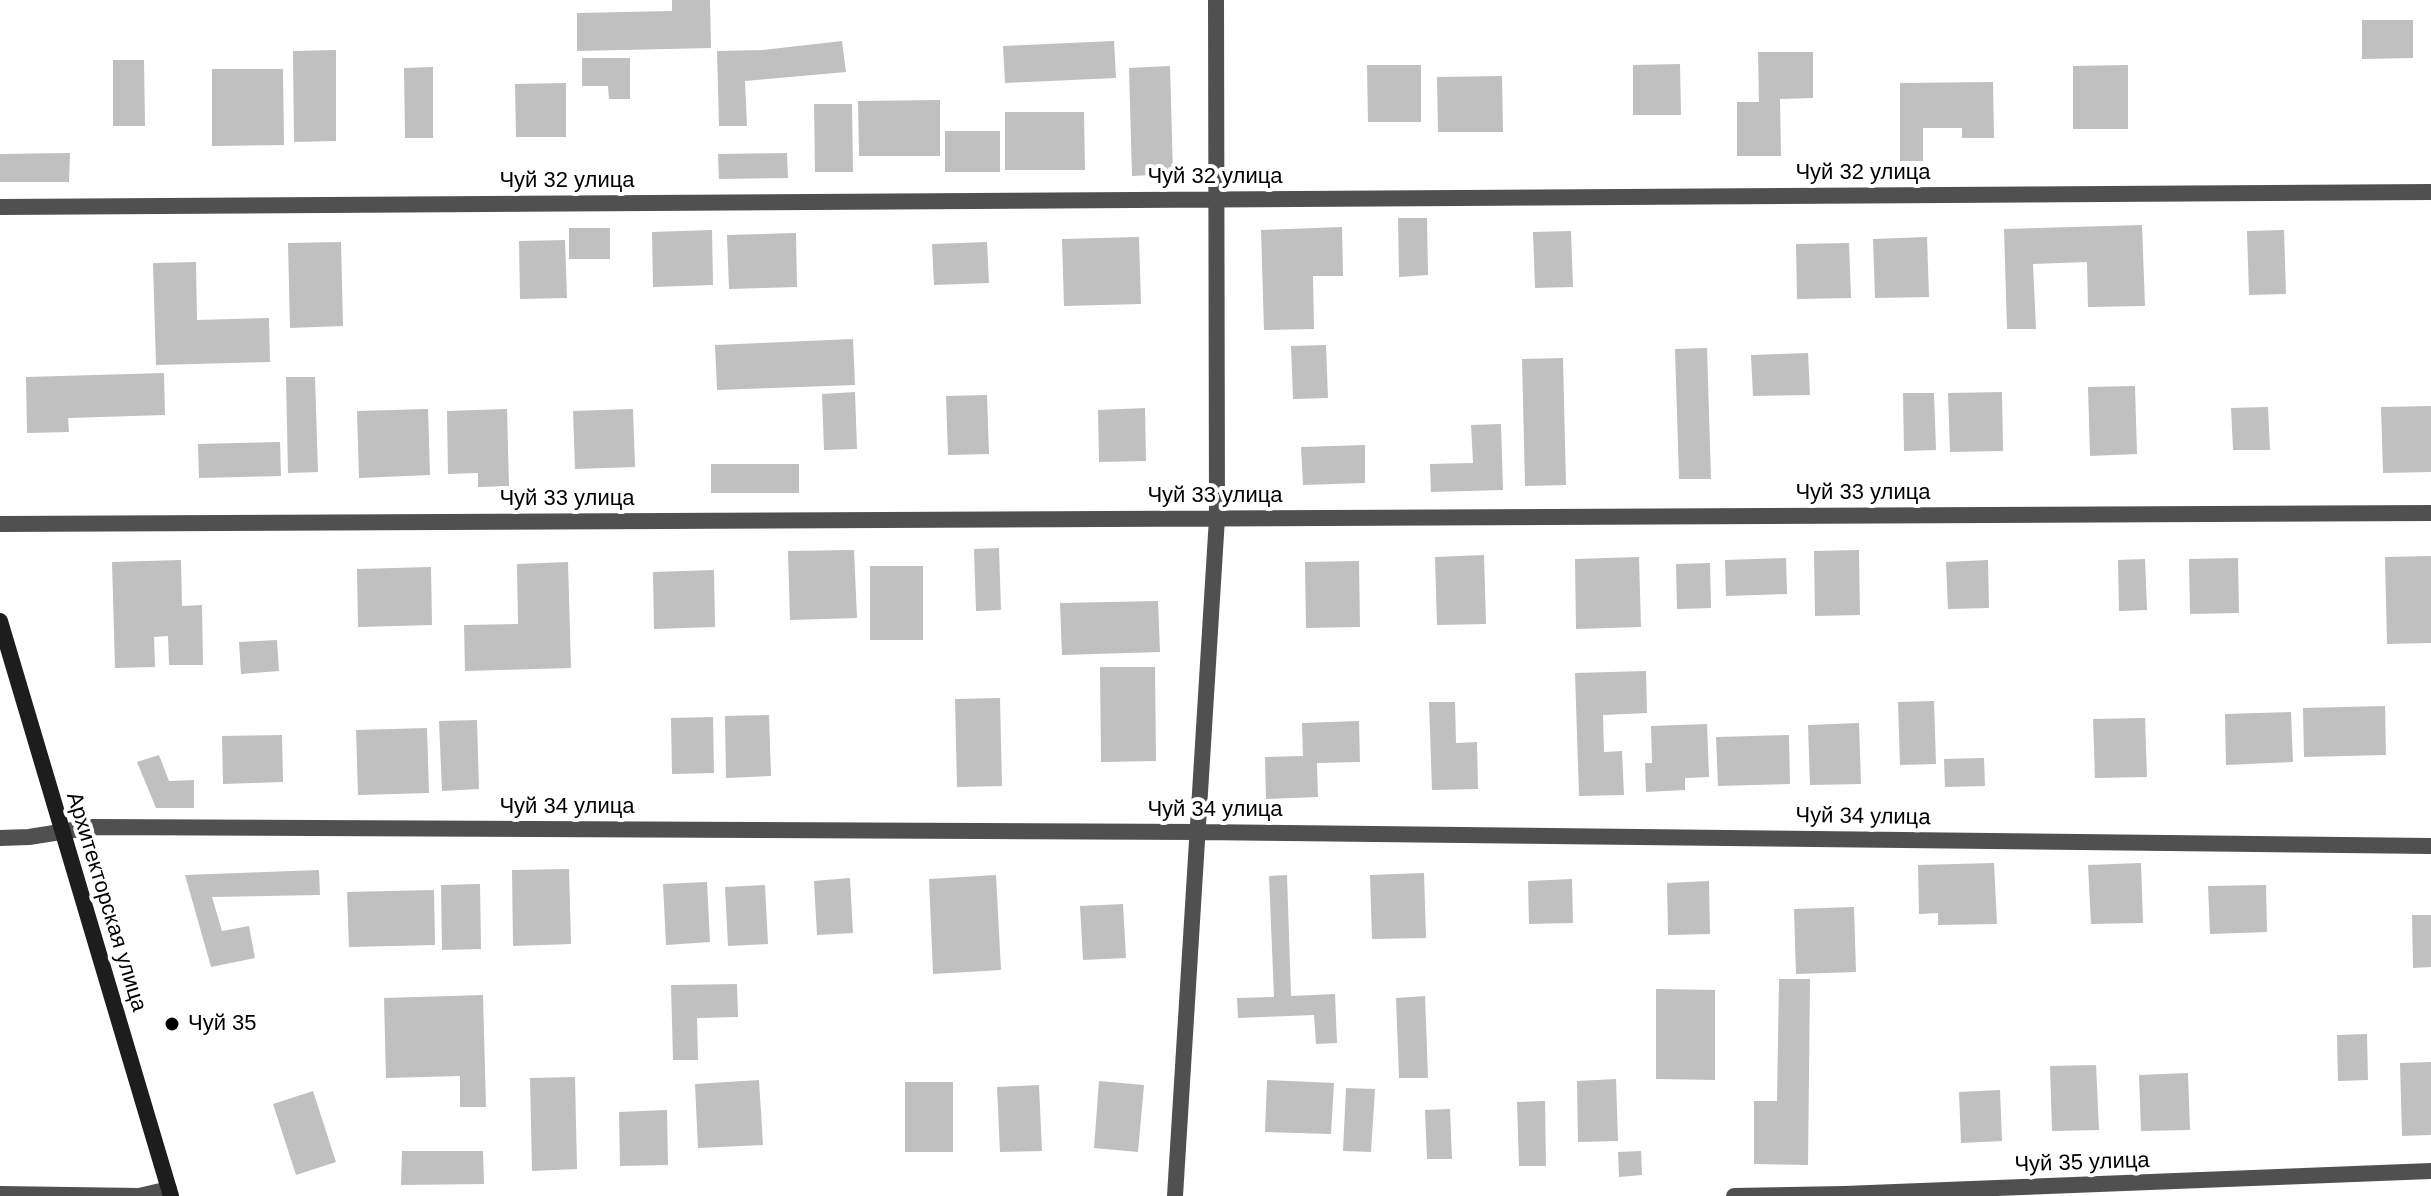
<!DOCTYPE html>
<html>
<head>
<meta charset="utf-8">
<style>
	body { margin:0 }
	canvas { display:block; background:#fff }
</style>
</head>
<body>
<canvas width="2431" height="1196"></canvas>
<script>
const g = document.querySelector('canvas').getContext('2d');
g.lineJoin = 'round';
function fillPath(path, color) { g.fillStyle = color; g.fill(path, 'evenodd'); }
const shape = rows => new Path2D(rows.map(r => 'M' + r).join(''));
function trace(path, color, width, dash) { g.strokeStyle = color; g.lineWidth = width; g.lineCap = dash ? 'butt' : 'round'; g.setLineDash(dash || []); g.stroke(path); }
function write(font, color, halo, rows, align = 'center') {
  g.font = font + ' Arial,sans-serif'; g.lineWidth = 8; g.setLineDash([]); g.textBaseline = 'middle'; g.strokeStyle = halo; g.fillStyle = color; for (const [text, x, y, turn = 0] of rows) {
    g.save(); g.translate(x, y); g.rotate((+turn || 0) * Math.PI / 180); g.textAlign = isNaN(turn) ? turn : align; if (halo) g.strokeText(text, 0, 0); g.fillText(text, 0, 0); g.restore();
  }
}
fillPath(shape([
	[672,0,710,0,711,48,577,51,577,13,672,11],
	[2362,20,2413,20,2413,58,2362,59],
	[842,41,846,72,745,81,747,126,719,126,717,51,763,50],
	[1114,41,1116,78,1005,83,1003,46],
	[336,50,336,141,294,142,293,51],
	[1758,52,1813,52,1813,98,1780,99,1781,156,1737,156,1737,102,1759,102],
	[582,58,630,58,630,99,609,99,608,86,582,86],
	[113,60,144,60,145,126,113,126],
	[1680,64,1681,115,1633,115,1633,65],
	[1367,65,1421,65,1421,122,1368,122],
	[2128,65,2128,129,2073,129,2073,66],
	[1170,66,1173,174,1132,176,1129,68],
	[433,67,433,138,405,138,404,68],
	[212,69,283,69,284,145,212,146],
	[1502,76,1503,132,1438,132,1437,77],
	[1993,82,1994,138,1962,138,1962,128,1923,128,1923,161,1900,161,1900,83],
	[566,83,566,137,516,137,515,84],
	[940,100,940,156,859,156,858,101],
	[814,104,852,104,853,172,815,172],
	[1005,112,1084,112,1085,170,1005,170],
	[945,131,1000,131,1000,172,945,172],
	[70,153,69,182,0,182,0,154],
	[787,153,788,178,719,179,718,154],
	[1398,218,1427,218,1428,275,1399,277],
	[2142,225,2145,306,2088,307,2087,262,2033,264,2036,329,2007,329,2004,229],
	[1342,227,1343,276,1313,276,1314,329,1264,330,1261,230],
	[569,228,610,228,610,259,569,259],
	[712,230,713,285,653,287,652,232],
	[2284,230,2286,294,2249,295,2247,231],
	[1571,231,1573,287,1535,288,1533,232],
	[796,233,797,287,729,289,727,235],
	[1139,237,1141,304,1064,306,1062,239],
	[1927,237,1929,297,1875,298,1873,239],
	[565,240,567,298,520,299,519,241],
	[341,242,343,326,290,328,288,243],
	[987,242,989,283,934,285,932,244],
	[1849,243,1851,298,1797,299,1796,244],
	[196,262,197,320,269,318,270,362,156,365,153,263],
	[853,339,855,385,717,390,715,345],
	[1326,345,1328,398,1293,399,1291,346],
	[1707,348,1711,479,1679,479,1675,349],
	[1808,353,1810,395,1753,396,1751,355],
	[1563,358,1566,485,1525,486,1522,359],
	[164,373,165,415,68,418,69,432,27,433,26,377],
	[286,377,315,377,318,472,288,473],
	[2135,386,2137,454,2090,456,2088,387],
	[855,392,857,449,824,450,822,394],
	[2002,392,2003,451,1950,452,1948,393],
	[1903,393,1934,393,1936,450,1904,451],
	[987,395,989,454,948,455,946,396],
	[2431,406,2431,472,2383,473,2381,407],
	[2268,407,2270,450,2233,450,2231,408],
	[1145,408,1146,461,1099,462,1098,410],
	[428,409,430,475,359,478,357,411],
	[507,409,509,486,478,487,478,473,448,474,447,411],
	[633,409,635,467,575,469,573,411],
	[1501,424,1503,490,1431,492,1430,464,1473,463,1471,425],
	[280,442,281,476,199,478,198,444],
	[1365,445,1365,483,1303,485,1301,447],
	[711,464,799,464,799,493,711,493],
	[999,548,1001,610,976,611,974,549],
	[854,550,857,618,790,620,788,551],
	[1859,550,1860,615,1815,616,1814,551],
	[1484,555,1486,624,1437,625,1435,557],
	[2431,556,2431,643,2387,644,2385,557],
	[1639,557,1641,627,1576,629,1575,559],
	[1786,558,1787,594,1726,596,1725,560],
	[2238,558,2239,613,2190,614,2189,559],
	[2145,559,2147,610,2119,611,2118,560],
	[181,560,182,606,202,605,203,665,169,665,168,636,154,637,155,667,115,668,112,562],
	[1988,560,1989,608,1948,609,1946,562],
	[1359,561,1360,627,1306,628,1305,562],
	[568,562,571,668,465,671,464,625,518,624,517,564],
	[1710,563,1711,608,1677,609,1676,564],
	[870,566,923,566,923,640,870,640],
	[431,567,432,625,358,627,357,569],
	[714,570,715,627,654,629,653,572],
	[1158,601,1160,652,1062,655,1060,603],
	[277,640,279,671,241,674,239,642],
	[1100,667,1155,667,1156,761,1101,762],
	[1646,671,1647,713,1603,715,1604,752,1622,751,1624,795,1579,796,1575,673],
	[1000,698,1002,786,957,787,955,699],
	[1934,701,1936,764,1900,765,1898,702],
	[1429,702,1455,702,1456,743,1477,742,1478,789,1432,790],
	[2385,706,2386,755,2304,757,2303,708],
	[2291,712,2293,762,2226,765,2225,714],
	[769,715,771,776,726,778,725,716],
	[713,717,714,773,672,774,671,718],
	[2145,718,2147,777,2095,778,2093,719],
	[477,720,479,789,442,791,439,721],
	[1359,721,1360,762,1317,763,1318,797,1266,799,1265,757,1303,756,1302,723],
	[1859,723,1861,784,1810,785,1808,725],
	[1707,724,1709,777,1685,778,1685,790,1646,792,1645,763,1652,763,1651,726],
	[427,728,429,793,358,795,356,730],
	[282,735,283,782,223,784,222,736],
	[1789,735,1790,784,1718,786,1716,737],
	[159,755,169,781,194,780,194,808,156,808,137,762],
	[1984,758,1985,786,1945,787,1944,759],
	[1994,863,1997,924,1938,925,1938,913,1919,914,1918,865],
	[2141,863,2143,923,2091,924,2088,865],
	[569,869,571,944,513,946,512,870],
	[319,870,320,895,212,897,222,931,249,926,255,958,211,967,185,875],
	[1424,873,1426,938,1372,939,1370,875],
	[996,875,1001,970,933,974,929,879],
	[1287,875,1291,996,1335,994,1337,1043,1316,1044,1314,1015,1238,1018,1237,998,1274,997,1269,876],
	[850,878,853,933,817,935,814,881],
	[1572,879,1573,923,1529,924,1528,881],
	[1709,881,1710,934,1668,935,1667,883],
	[707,882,710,942,666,945,663,884],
	[480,884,481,949,442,950,441,885],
	[765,885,768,944,728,946,725,887],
	[2266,885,2267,932,2210,934,2208,886],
	[434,890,435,945,349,947,347,892],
	[1123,904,1126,958,1083,960,1080,906],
	[1854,907,1856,972,1796,974,1794,909],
	[2412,915,2431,915,2431,967,2413,968],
	[1779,979,1810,979,1808,1165,1754,1164,1754,1101,1777,1101],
	[737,984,738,1017,697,1018,698,1060,673,1060,671,985],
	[1656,989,1715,990,1715,1080,1656,1079],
	[483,995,486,1107,460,1107,460,1076,386,1078,384,998],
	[1425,996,1428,1078,1399,1078,1396,998],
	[2367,1034,2368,1080,2338,1081,2337,1035],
	[2431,1062,2431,1135,2402,1136,2400,1063],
	[2096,1065,2099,1130,2052,1131,2050,1066],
	[2188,1073,2190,1130,2141,1131,2139,1075],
	[575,1077,577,1169,532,1171,530,1078],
	[1616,1079,1618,1141,1578,1142,1577,1081],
	[759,1080,763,1145,698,1148,695,1084],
	[1267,1080,1334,1083,1331,1134,1265,1132],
	[1099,1081,1144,1085,1138,1152,1094,1148],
	[905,1082,953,1082,953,1152,905,1152],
	[1039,1085,1042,1151,1000,1152,997,1087],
	[1346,1088,1375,1089,1371,1152,1343,1151],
	[2000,1090,2002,1141,1961,1143,1959,1092],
	[313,1091,336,1162,296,1175,273,1104],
	[1545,1101,1546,1166,1519,1166,1517,1102],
	[1450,1109,1452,1159,1427,1159,1425,1110],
	[667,1110,668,1165,620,1166,619,1112],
	[402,1151,483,1151,484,1184,401,1185],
	[1641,1151,1642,1175,1619,1177,1618,1152]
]), '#c0c0c0');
trace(shape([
	[0,207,2431,192],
	[0,524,2431,513],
	[0,838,29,837,92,827,1198,832,2431,846],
	[0,1194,139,1196,169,1189],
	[1175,1196,1217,518,1216,0],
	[1734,1196,1844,1194,2431,1171]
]), '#505050', 16);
trace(shape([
	[0,621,171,1196]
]), '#1d1d1d', 16);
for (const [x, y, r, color] of [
	[172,1024,8,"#000"]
]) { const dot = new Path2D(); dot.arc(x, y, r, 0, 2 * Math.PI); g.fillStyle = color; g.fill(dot); trace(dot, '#fff', 3); }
write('22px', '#000', '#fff', [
	["Чуй 32 улица",1863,173],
	["Чуй 32 улица",1215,177],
	["Чуй 32 улица",567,181],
	["Чуй 33 улица",1863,493],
	["Чуй 33 улица",1215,496],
	["Чуй 33 улица",567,499],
	["Чуй 34 улица",567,807],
	["Чуй 34 улица",1215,810],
	["Чуй 34 улица",1863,817,1],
	["Архитекторская улица",106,902,73],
	["Чуй 35 улица",2082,1163,-2]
]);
write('22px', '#000', '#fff', [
	["Чуй 35",188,1024]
], 'left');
</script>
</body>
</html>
